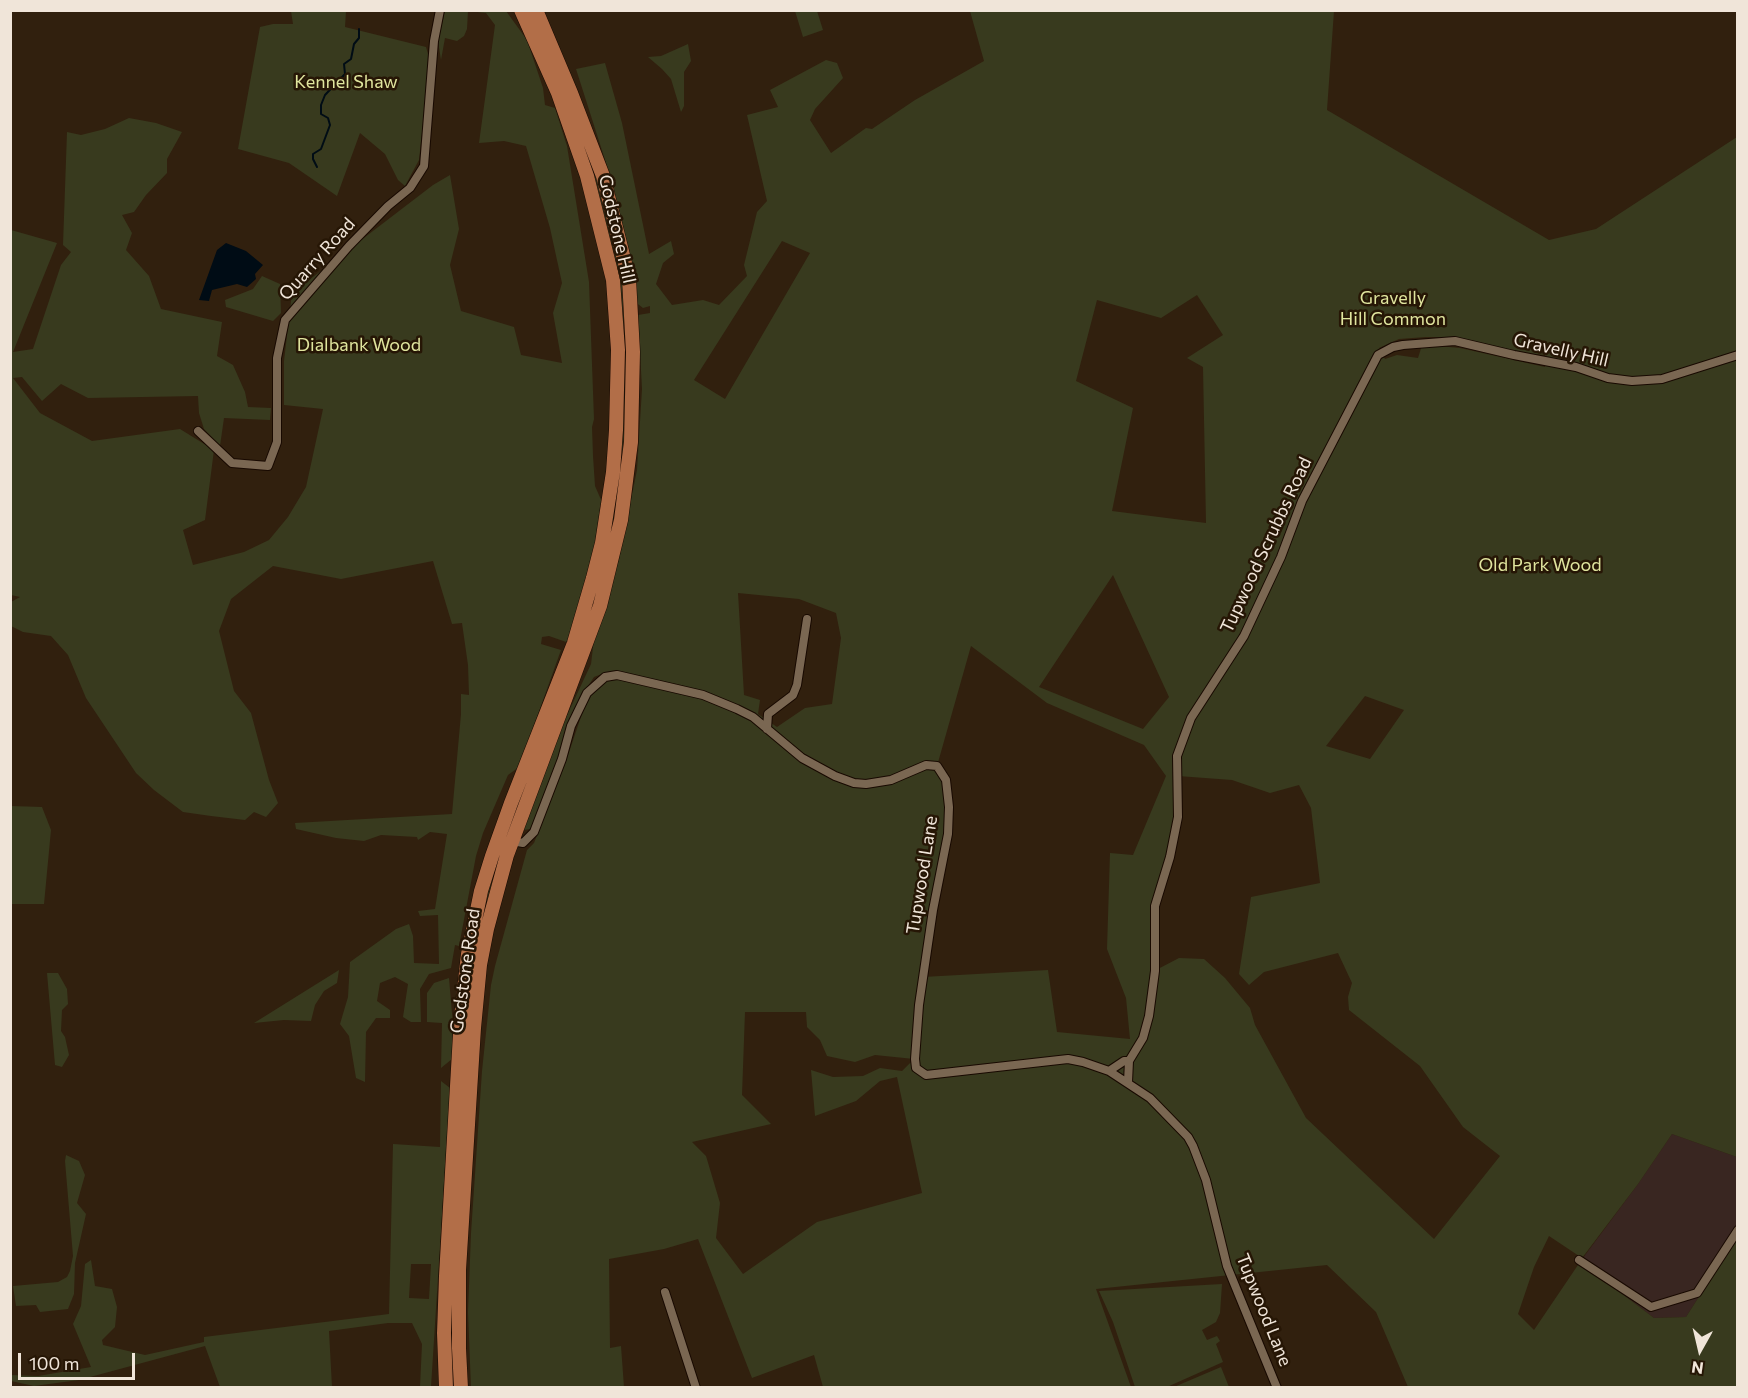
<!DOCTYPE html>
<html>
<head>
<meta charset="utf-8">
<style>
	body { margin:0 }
	#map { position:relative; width:1748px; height:1398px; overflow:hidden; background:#31200e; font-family:Commissioner,sans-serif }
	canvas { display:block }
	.frame { position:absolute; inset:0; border:12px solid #f0e5d9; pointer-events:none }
	.north { position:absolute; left:1670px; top:1320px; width:60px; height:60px; -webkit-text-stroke:4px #261605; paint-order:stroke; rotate:188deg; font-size:16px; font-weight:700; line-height:24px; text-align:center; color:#f0e5d9 }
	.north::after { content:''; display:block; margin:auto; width:21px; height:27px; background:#f0e5d9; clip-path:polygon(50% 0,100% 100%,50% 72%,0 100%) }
	.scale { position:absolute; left:18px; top:1353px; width:117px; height:27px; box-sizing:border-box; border:3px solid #f0e5d9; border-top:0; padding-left:8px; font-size:18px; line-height:21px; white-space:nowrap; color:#f0e5d9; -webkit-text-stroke:4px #261605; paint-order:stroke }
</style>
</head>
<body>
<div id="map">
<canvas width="1748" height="1398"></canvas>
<div class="frame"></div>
<div class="north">N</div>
<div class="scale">100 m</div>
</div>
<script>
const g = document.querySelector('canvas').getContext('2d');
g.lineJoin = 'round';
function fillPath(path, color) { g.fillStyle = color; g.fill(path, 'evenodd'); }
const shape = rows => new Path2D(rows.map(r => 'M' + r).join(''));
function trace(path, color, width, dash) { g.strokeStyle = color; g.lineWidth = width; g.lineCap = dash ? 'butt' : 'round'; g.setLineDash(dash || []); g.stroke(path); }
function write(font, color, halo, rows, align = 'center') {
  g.font = font + ' Commissioner,sans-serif'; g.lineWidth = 5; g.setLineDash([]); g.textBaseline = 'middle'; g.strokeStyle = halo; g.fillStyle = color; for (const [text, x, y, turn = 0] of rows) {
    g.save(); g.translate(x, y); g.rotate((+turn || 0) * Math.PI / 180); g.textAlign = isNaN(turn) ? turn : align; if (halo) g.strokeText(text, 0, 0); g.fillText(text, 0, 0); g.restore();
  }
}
fillPath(shape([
	[1672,1134,1737,1157,1737,1240,1736,1239,1686,1317,1654,1318,1580,1262,1638,1184]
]), '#392621');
fillPath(shape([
	[291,11,346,11,345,27,426,47,430,61,419,160,405,186,398,180,385,154,360,133,337,196,289,163,238,149,260,27,273,24,293,24],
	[445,11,506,11,527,40,543,88,545,105,555,108,567,146,589,282,594,419,592,427,593,456,595,486,602,502,599,538,569,643,549,636,542,637,541,644,561,650,519,767,508,775,483,833,476,856,459,946,455,945,451,968,429,974,420,989,421,1022,411,1022,403,1017,408,984,395,977,380,983,377,1001,390,1010,390,1018,376,1018,366,1032,365,1082,356,1078,349,1036,340,1024,348,997,350,962,396,929,409,924,413,936,414,963,439,964,438,915,420,916,418,911,435,909,447,834,430,832,418,840,417,837,381,835,364,841,336,838,296,829,295,823,452,814,461,714,461,694,469,695,468,665,462,623,452,624,433,561,341,579,273,566,231,599,219,631,234,691,251,713,269,780,278,803,266,817,254,812,245,820,211,816,183,812,154,790,136,773,86,698,68,655,51,636,23,632,11,626,11,602,20,597,11,595,11,230,57,243,13,352,33,349,61,265,71,252,63,245,67,132,81,135,105,129,129,118,156,123,182,132,167,159,167,173,146,195,134,212,122,215,132,233,126,250,149,276,161,309,222,322,217,356,233,365,245,392,248,407,271,408,270,420,224,418,220,446,204,429,199,413,198,396,88,398,61,384,42,401,22,377,13,378,40,413,92,441,180,429,214,450,205,520,183,530,193,565,244,552,269,540,288,517,306,487,323,409,284,405,284,361,292,293,433,185,450,175,459,229,450,265,461,311,514,327,521,355,562,363,553,313,562,283,550,228,526,146,504,141,479,143,495,25,486,13,468,11,467,29,464,36,457,41,445,38,441,60,438,41],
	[526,11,532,11,541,29,603,194,621,271,626,313,628,370,626,439,622,482,600,590,482,924,456,1387,453,1388,449,1339,458,1143,471,973,484,903,493,872,603,564,619,479,623,392,612,255],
	[795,11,817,11,823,30,803,37],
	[970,11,1334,11,1327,110,1549,240,1596,229,1737,137,1737,1157,1672,1134,1638,1184,1582,1258,1549,1236,1534,1267,1518,1314,1534,1330,1580,1262,1654,1318,1686,1317,1736,1239,1737,1387,1408,1387,1376,1312,1327,1265,1096,1289,1131,1387,823,1387,814,1355,752,1378,698,1239,664,1249,609,1259,610,1348,621,1346,624,1387,471,1388,468,1312,471,1233,482,1071,491,985,495,966,527,850,534,843,564,767,588,696,606,680,617,679,653,687,607,672,594,677,582,695,533,825,530,829,524,830,521,827,548,756,591,664,595,631,619,559,637,470,642,389,638,315,650,313,650,306,643,308,634,301,632,265,607,166,576,69,605,63,622,123,649,254,671,241,674,254,663,263,656,284,672,305,703,300,719,305,747,276,744,265,757,212,767,201,747,115,778,107,770,90,826,60,837,63,843,78,815,109,810,120,831,153,866,128,872,129,915,100,984,61],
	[782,241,810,253,725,399,694,380],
	[1197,295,1223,335,1187,358,1203,367,1206,523,1112,511,1133,408,1076,381,1097,300,1161,318],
	[1426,337,1453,337,1522,353,1545,355,1545,367,1460,348,1438,346,1423,342,1418,358,1397,355,1385,359,1379,348,1399,339],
	[1113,575,1169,697,1143,729,1039,687],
	[738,593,799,599,836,613,841,638,832,704,805,708,777,727,758,714,760,700,744,695],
	[971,646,1047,703,1144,745,1166,776,1133,855,1110,853,1107,949,1126,998,1130,1039,1057,1032,1048,970,923,977,948,834,946,780,937,766],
	[1365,696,1404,710,1370,759,1326,746],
	[1178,776,1232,780,1270,793,1299,785,1311,808,1320,883,1251,897,1239,974,1249,985,1264,972,1338,953,1352,983,1348,997,1349,1010,1420,1066,1463,1127,1500,1156,1434,1239,1306,1118,1255,1025,1250,1008,1225,978,1204,959,1179,958,1156,970,1155,906,1178,817],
	[745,1012,806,1012,807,1027,820,1040,827,1056,855,1062,875,1055,914,1059,902,1071,880,1068,863,1076,833,1077,811,1070,815,1116,856,1101,880,1081,897,1077,922,1193,817,1222,743,1274,716,1238,720,1203,706,1156,692,1142,771,1124,742,1095],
	[688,44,691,61,684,72,684,106,681,112,671,79,662,69,648,57,661,56],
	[262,276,280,284,281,313,273,321,226,307,225,300,253,289],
	[11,806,42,807,51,830,44,904,11,904],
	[339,970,337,983,324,991,315,1005,311,1021,284,1020,254,1023],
	[47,973,58,973,67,989,68,1004,62,1010,61,1031,65,1037,69,1055,62,1067,55,1065],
	[449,978,453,1025,452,1059,441,1068,442,1023,427,1022,427,993,434,983],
	[441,1081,450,1088,431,1387,420,1387,422,1344,412,1323,388,1323,329,1331,332,1387,220,1387,205,1346,79,1380,34,1386,11,1381,11,1375,38,1376,91,1367,73,1324,81,1306,85,1264,91,1260,95,1286,112,1289,117,1307,115,1327,102,1340,103,1345,145,1355,204,1342,204,1337,389,1314,393,1144,440,1147],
	[411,1264,431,1264,429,1299,409,1298],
	[66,1155,79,1161,85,1175,77,1203,86,1214,75,1263,74,1294,68,1309,40,1312,36,1305,16,1306,13,1286,58,1282,67,1277,70,1271,73,1256,65,1161],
	[1222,1284,1220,1313,1216,1322,1202,1330,1207,1340,1217,1336,1220,1341,1216,1344,1223,1362,1167,1387,1135,1387,1113,1322,1099,1291],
	[1221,1367,1229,1387,1174,1387]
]), '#383a1e');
fillPath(shape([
	[226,243,246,251,263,265,255,274,256,279,247,287,237,284,212,290,209,301,199,300,217,250]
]), '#000c15');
trace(shape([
	[317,167,313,159,313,154,321,149,330,125,328,118,321,114,321,105,325,95,345,74,344,64,351,59,354,44,359,38,359,29]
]), '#000c15', 2);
const minor = shape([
	[198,431,232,463,268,466,277,442,277,358,285,320,349,246,388,206,410,188,424,166,434,41,440,10],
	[767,729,768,714,793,695,797,685,807,619],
	[512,841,523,843,534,832,562,759,571,726,587,693,605,677,617,675,703,695,737,709,753,717,802,758,835,776,854,783,866,784,891,780,926,765,937,766,946,780,949,807,948,834,933,910,919,1005,915,1059,916,1068,926,1075,1068,1059,1083,1062,1109,1071,1124,1061,1129,1061],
	[1129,1061,1143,1038,1149,1016,1155,971,1155,906,1170,857,1178,817,1177,756,1191,718,1244,636,1281,557,1302,501,1378,355,1393,347,1403,345,1455,341,1514,355,1576,367,1608,378,1632,381,1662,379,1738,355],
	[1109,1071,1150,1098,1188,1137,1193,1146,1206,1180,1227,1266,1277,1388],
	[1128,1082,1129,1061],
	[1579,1260,1651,1307,1697,1293,1738,1230],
	[665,1292,696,1388]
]);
const trunk = shape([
	[446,1388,444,1333,446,1276,461,1017,468,954,481,891,492,856,511,803,574,643,593,578,602,543,613,472,616,430,618,350,613,280,587,176,558,93,521,10],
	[461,1388,459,1348,459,1270,474,1028,480,965,487,929,507,855,600,606,621,520,631,442,633,352,629,279,603,176,571,93,536,10]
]);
trace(minor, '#180900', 10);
trace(trunk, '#180900', 15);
trace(minor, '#7a6752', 8);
trace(trunk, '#b26e48', 14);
write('18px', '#e0e59e', '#261605', [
	["Kennel Shaw",346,82],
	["Gravelly",1393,298],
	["Hill Common",1393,319],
	["Dialbank Wood",359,345],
	["Old Park Wood",1540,565]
]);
write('18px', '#f0e5d9', '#261605', [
	["Godstone Hill",617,229,77],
	["Quarry Road",317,259,-48],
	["Gravelly Hill",1561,350,13],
	["Tupwood Scrubbs Road",1266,545,-65],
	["Tupwood Lane",922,875,-81],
	["Godstone Road",465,971,-82],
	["Tupwood Lane",1264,1310,68]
]);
</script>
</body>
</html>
